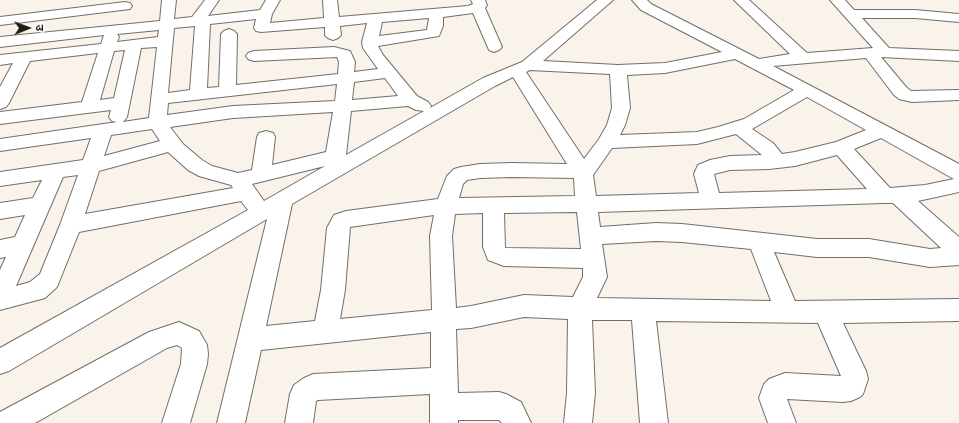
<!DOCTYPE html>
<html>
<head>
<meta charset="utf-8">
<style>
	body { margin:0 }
	#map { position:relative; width:959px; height:423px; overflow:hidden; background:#f9f3ec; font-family:Montserrat,"Noto Sans Devanagari",sans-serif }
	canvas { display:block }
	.north { position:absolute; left:8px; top:8px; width:40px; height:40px; -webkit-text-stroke:3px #fff; paint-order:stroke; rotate:89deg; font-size:11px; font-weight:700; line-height:16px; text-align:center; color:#1e1c19 }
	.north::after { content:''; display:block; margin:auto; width:14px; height:18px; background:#1e1c19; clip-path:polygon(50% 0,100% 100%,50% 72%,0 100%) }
</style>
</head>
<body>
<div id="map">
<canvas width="959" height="423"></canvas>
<div class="north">उ</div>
</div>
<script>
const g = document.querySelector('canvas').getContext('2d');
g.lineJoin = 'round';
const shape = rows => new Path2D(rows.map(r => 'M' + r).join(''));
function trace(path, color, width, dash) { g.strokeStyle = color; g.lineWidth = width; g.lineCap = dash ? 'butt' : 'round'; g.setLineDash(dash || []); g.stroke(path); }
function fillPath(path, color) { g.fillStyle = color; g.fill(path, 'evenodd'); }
const minor = shape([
	[162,0,176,0,174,19,192,17,205,0,219,0,208,16,260,10,266,0,280,0,272,14,270,23,324,18,323,0,337,0,339,17,468,6,473,4,471,0,485,0,487,5,485,8,502,47,499,50,494,52,489,50,473,13,443,17,443,26,439,36,378,46,383,55,417,96,428,102,431,106,430,108,483,78,522,62,597,0,613,0,543,61,618,65,665,63,722,52,641,10,632,0,647,0,651,4,759,59,790,54,734,0,749,0,807,53,873,48,830,0,845,0,854,10,915,10,959,14,959,22,915,18,862,18,889,48,959,51,959,61,881,57,906,87,911,91,959,90,959,100,912,102,899,99,894,95,866,58,773,66,959,164,959,192,918,201,959,237,959,265,930,267,869,257,817,257,774,252,795,301,959,299,959,321,843,323,866,371,868,379,863,394,860,397,851,401,843,402,787,399,796,423,768,423,759,398,764,384,769,379,785,373,841,376,818,323,656,321,668,423,640,423,632,320,592,320,595,393,592,423,564,423,567,393,568,319,524,317,471,328,456,329,458,393,499,392,506,394,521,402,531,423,502,423,499,420,458,420,458,423,430,423,430,394,318,400,316,401,313,423,285,423,290,394,294,385,304,378,313,374,431,368,431,332,261,350,245,423,217,423,267,219,9,371,0,374,0,348,248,210,241,201,79,232,57,287,45,298,0,310,0,270,6,257,0,258,0,240,15,237,25,215,0,219,0,203,33,198,42,180,0,186,0,172,83,160,91,138,0,151,0,139,117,122,112,121,109,117,111,110,0,124,0,112,82,102,98,53,30,61,9,103,6,107,0,109,0,87,13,63,0,65,0,55,101,44,104,35,0,47,0,37,160,21,162,0],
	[429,18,427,30,379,36,382,22,429,18],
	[256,19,254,28,256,31,261,32,325,27,325,35,328,38,333,40,338,38,341,35,340,26,367,23,362,42,363,48,378,69,354,72,355,62,350,51,334,47,254,51,248,53,246,56,248,59,254,61,337,57,339,62,338,74,236,85,237,34,234,31,229,29,224,31,221,34,219,87,207,88,210,24,256,19],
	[195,26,190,90,168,93,174,28,195,26],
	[159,30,158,37,117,42,119,37,117,34,159,30],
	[157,47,149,118,123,122,127,117,141,48,157,47],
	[125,50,114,98,100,100,114,51,125,50],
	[735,59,794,90,744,119,718,127,697,132,620,135,625,125,630,108,627,75,665,73,735,59],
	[530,70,610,74,612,108,607,125,599,139,584,159,526,72,530,70],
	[513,77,567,164,512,163,480,164,461,167,454,169,447,176,438,199,346,211,334,215,327,228,321,290,315,321,266,326,292,204,495,86,513,77],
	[385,78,398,96,352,100,354,82,385,78],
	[337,84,335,101,233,106,167,115,168,103,337,84],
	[807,97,866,130,836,142,795,152,782,154,773,143,752,129,807,97],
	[408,106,416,110,424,111,346,155,351,111,408,106],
	[333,112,326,152,272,165,275,137,273,133,266,131,259,133,257,137,252,170,238,173,212,166,202,160,183,144,170,127,233,118,333,112],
	[152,129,160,141,104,156,111,135,152,129],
	[736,134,762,155,730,156,710,160,698,165,694,174,699,193,596,196,593,175,612,148,697,144,736,134],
	[881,138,952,178,954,179,925,185,890,188,854,149,881,138],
	[168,152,188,170,199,176,231,185,233,188,85,214,99,171,168,152],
	[837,155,867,189,719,193,714,174,730,170,769,169,795,166,837,155],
	[325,166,264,201,252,184,325,166],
	[78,175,60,225,40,274,30,282,16,286,63,177,78,175],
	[512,177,574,178,575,196,459,198,463,184,467,180,480,178,512,177],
	[884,203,893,203,941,248,930,249,869,239,817,239,682,224,656,223,600,227,598,212,884,203],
	[577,212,581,249,505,248,504,213,577,212],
	[483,213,483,247,488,260,504,266,583,268,583,277,573,297,524,295,471,306,456,308,452,236,455,214,483,213],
	[434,215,430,236,432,310,340,319,345,290,350,227,434,215],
	[656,241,682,242,751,249,771,301,597,298,607,277,602,244,656,241],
	[125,2,130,3,132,6,130,9,0,25,0,17,125,2],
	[179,322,199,331,207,345,208,354,207,364,190,423,162,423,181,364,182,348,177,345,167,348,35,423,0,423,0,412,149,332,179,322]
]);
trace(minor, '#736e68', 2);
fillPath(minor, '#fff');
</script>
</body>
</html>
